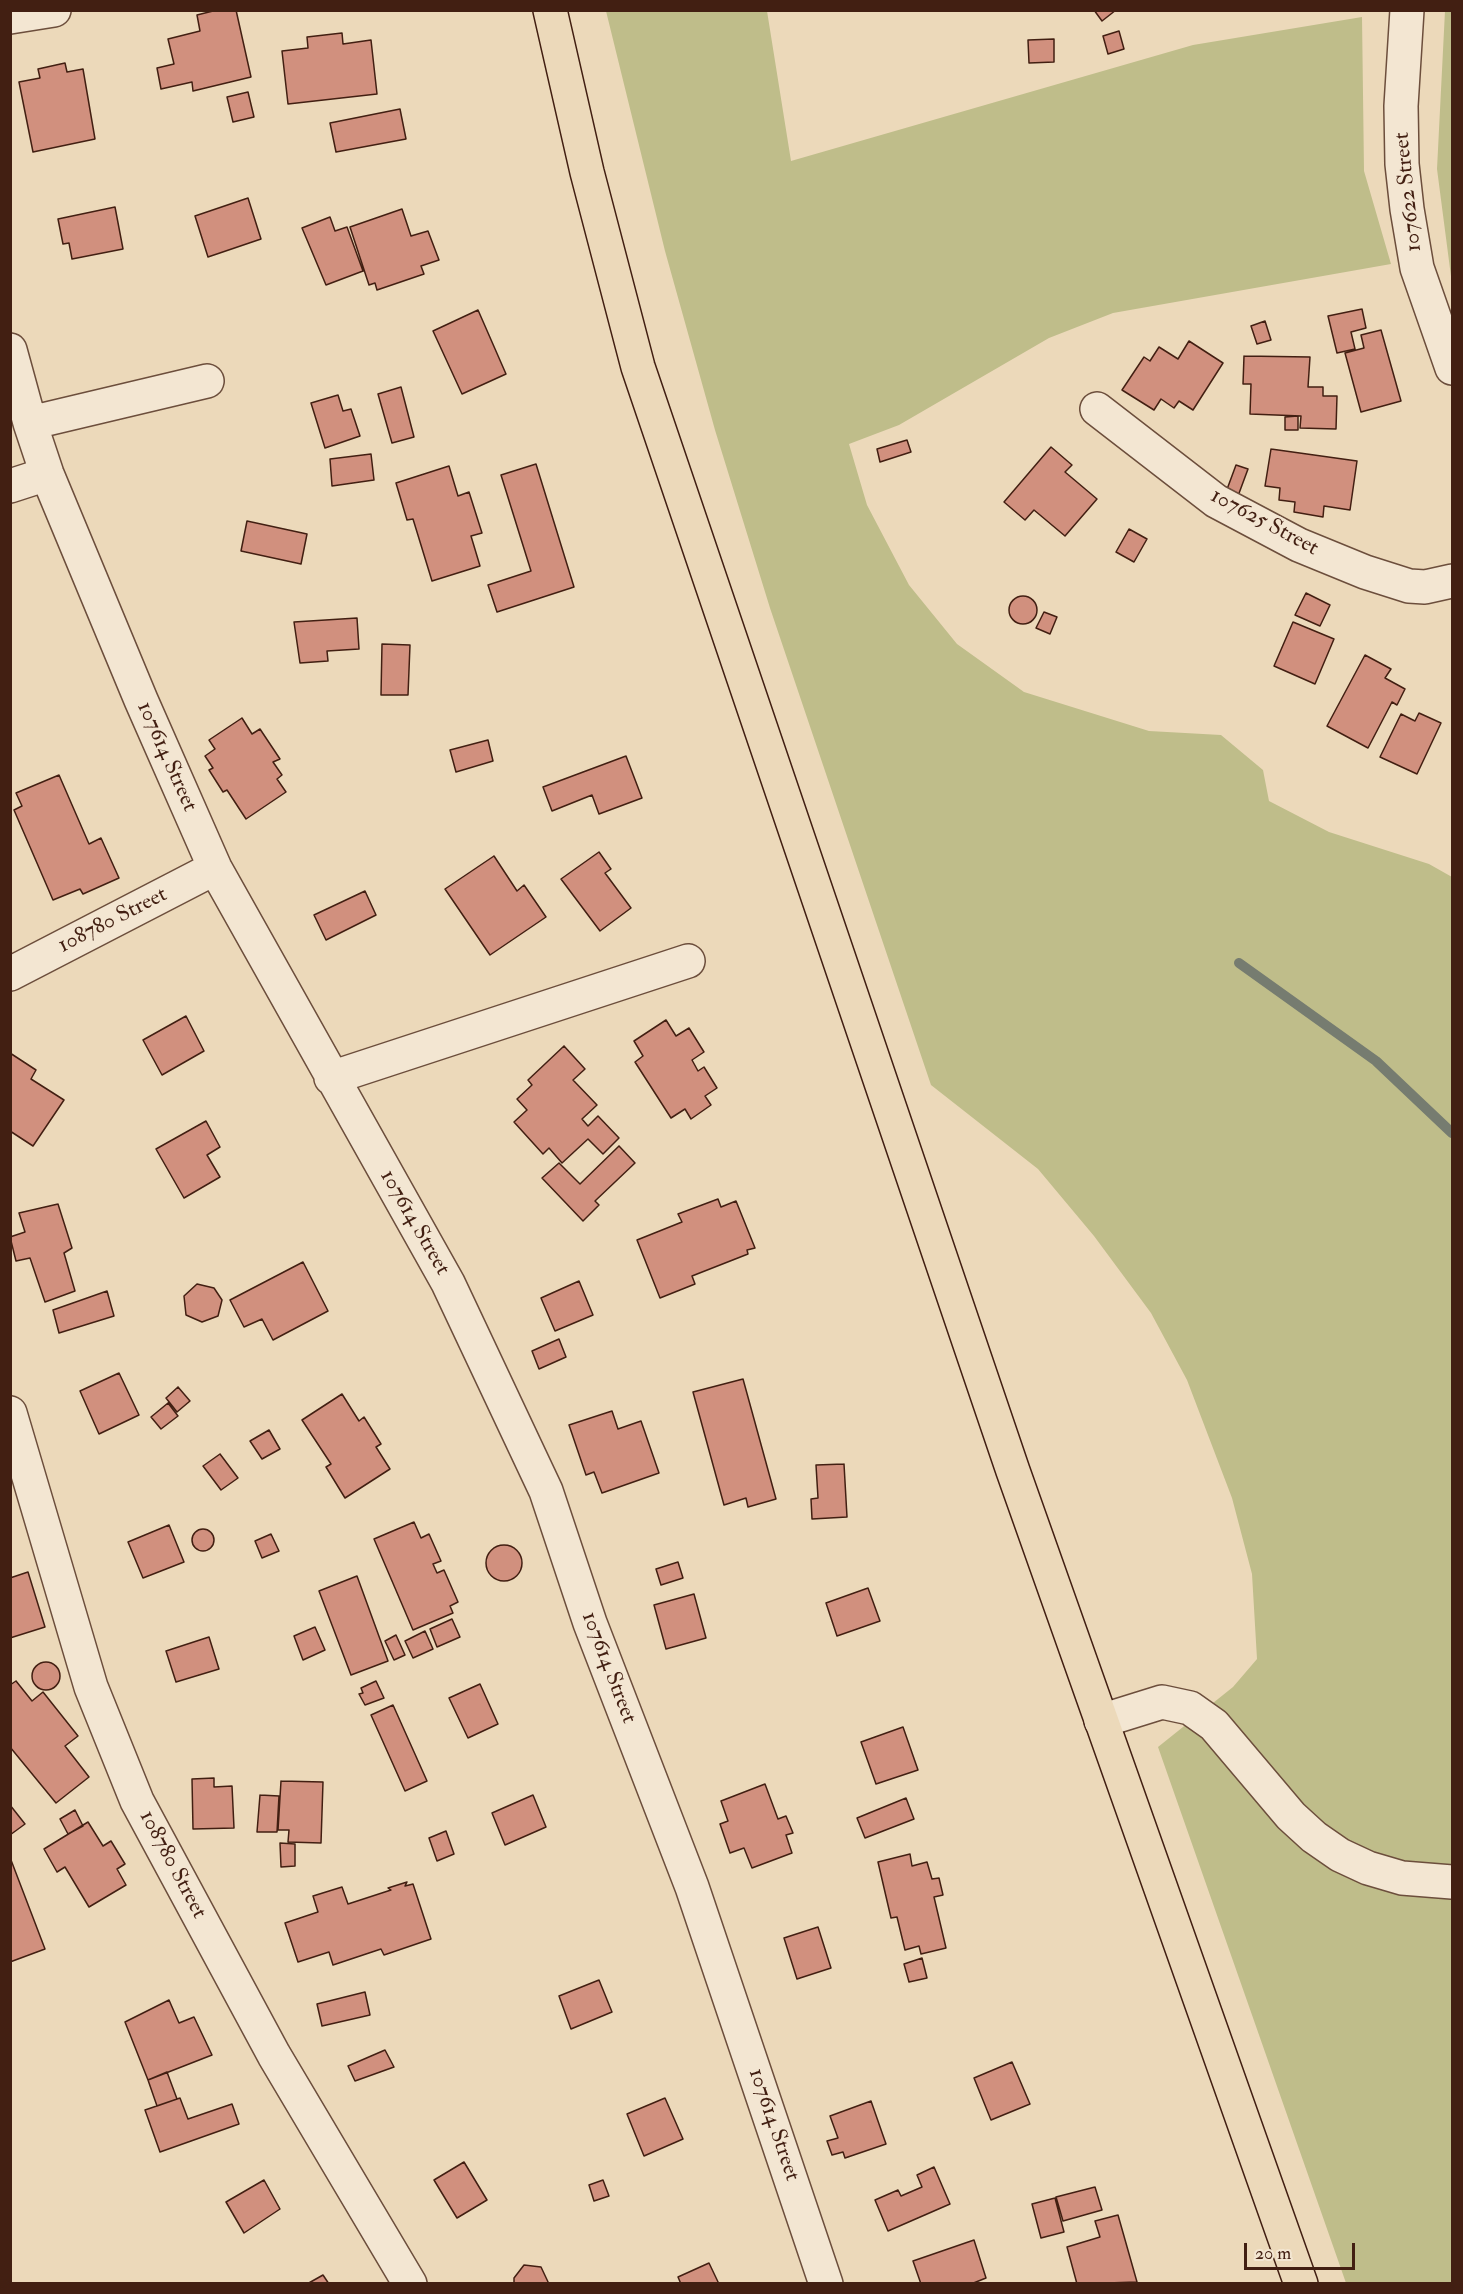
<!DOCTYPE html>
<html>
<head>
<meta charset="utf-8">
<style>
	body { margin:0 }
	#map { position:relative; width:1463px; height:2294px; overflow:hidden; background:#ecd9ba; font-family:"IM FELL Double Pica",serif }
	canvas { display:block }
	.frame { position:absolute; inset:0; border:12px solid #421f12; pointer-events:none }
	.scale { position:absolute; left:1244px; top:2243px; width:111px; height:27px; box-sizing:border-box; border:3px solid #421f12; border-top:0; padding-left:8px; font-size:18px; line-height:21px; white-space:nowrap; color:#421f12; -webkit-text-stroke:4px #f3e6d2; paint-order:stroke }
</style>
</head>
<body>
<div id="map">
<canvas width="1463" height="2294"></canvas>
<div class="frame"></div>
<div class="scale">20 m</div>
</div>
<script>
const g = document.querySelector('canvas').getContext('2d');
g.lineJoin = 'round';
function fillPath(path, color) { g.fillStyle = color; g.fill(path, 'evenodd'); }
const shape = rows => new Path2D(rows.map(r => 'M' + r).join(''));
function trace(path, color, width, dash) { g.strokeStyle = color; g.lineWidth = width; g.lineCap = dash ? 'butt' : 'round'; g.setLineDash(dash || []); g.stroke(path); }
function write(font, color, halo, rows, align = 'center') {
  g.font = font + ' "IM FELL Double Pica",serif'; g.lineWidth = 4.5; g.setLineDash([]); g.textBaseline = 'middle'; g.strokeStyle = halo; g.fillStyle = color; for (const [text, x, y, turn = 0] of rows) {
    g.save(); g.translate(x, y); g.rotate((+turn || 0) * Math.PI / 180); g.textAlign = isNaN(turn) ? turn : align; if (halo) g.strokeText(text, 0, 0); g.fillText(text, 0, 0); g.restore();
  }
}
fillPath(shape([
	[606,11,767,11,791,161,1193,45,1362,17,1364,171,1391,264,1113,313,1049,338,899,425,849,444,867,505,909,585,957,644,1024,692,1149,731,1221,735,1263,770,1269,801,1329,832,1429,864,1452,877,1452,2283,1346,2283,1158,1747,1233,1687,1257,1659,1252,1574,1232,1498,1187,1380,1151,1313,1094,1236,1038,1169,931,1085,770,608,715,430,665,251],
	[1445,11,1452,11,1452,284,1437,169]
]), '#bfbd8a');
trace(shape([
	[1239,963,1376,1061,1452,1133]
]), '#767c70', 10);
const building = shape([
	[217,10,236,10,251,77,193,91,192,82,161,89,157,68,174,64,168,39,200,31,197,15,217,10],
	[1094,10,1116,10,1102,21,1094,10],
	[1119,31,1124,49,1108,54,1103,36,1119,31],
	[342,33,343,44,371,40,377,94,288,104,282,51,308,48,307,37,342,33],
	[1054,39,1054,62,1029,63,1028,40,1054,39],
	[65,63,67,72,83,69,95,139,33,152,19,82,40,78,38,69,65,63],
	[248,92,254,117,233,122,227,97,248,92],
	[400,109,406,139,336,152,330,123,400,109],
	[248,198,261,239,208,257,195,216,248,198],
	[115,207,123,249,72,259,69,243,63,244,58,219,115,207],
	[402,209,411,236,428,231,439,260,421,266,424,274,377,290,375,283,369,285,350,227,402,209],
	[330,217,335,231,347,227,363,271,326,285,302,228,330,217],
	[1362,309,1366,328,1351,332,1355,349,1337,353,1328,316,1362,309],
	[478,310,506,374,462,394,433,331,478,310],
	[1265,321,1271,340,1257,344,1251,326,1265,321],
	[1381,330,1401,401,1361,412,1345,353,1364,348,1361,335,1381,330],
	[1189,341,1223,363,1193,410,1179,401,1174,408,1161,399,1154,410,1122,390,1144,357,1150,361,1159,347,1178,359,1189,341],
	[1244,356,1310,357,1308,387,1323,387,1323,396,1337,396,1336,429,1300,428,1301,416,1250,414,1251,384,1243,384,1244,356],
	[401,387,414,437,392,443,378,394,401,387],
	[338,395,343,411,351,409,360,436,325,448,311,403,338,395],
	[1298,416,1298,430,1285,430,1285,417,1298,416],
	[907,440,911,452,880,462,877,449,907,440],
	[1051,447,1072,465,1065,472,1097,499,1065,536,1034,510,1025,520,1004,502,1051,447],
	[1271,449,1357,461,1350,510,1324,506,1323,517,1294,512,1295,502,1279,500,1280,488,1265,486,1271,449],
	[371,454,374,480,332,486,330,459,371,454],
	[536,464,574,587,497,612,488,585,531,571,501,475,536,464],
	[1236,465,1248,469,1238,496,1226,492,1236,465],
	[449,466,458,496,469,492,482,533,471,536,480,566,432,581,413,519,407,520,396,483,449,466],
	[247,521,307,534,301,564,241,551,247,521],
	[1129,529,1147,539,1134,562,1116,552,1129,529],
	[1306,593,1330,605,1320,626,1295,615,1306,593],
	'1009 610a14 14 0 1 1 28 0a14 14 0 1 1-28 0Z',
	[1044,612,1057,617,1050,634,1036,628,1044,612],
	[357,618,359,649,327,651,328,661,300,663,294,622,357,618],
	[1293,622,1334,639,1315,684,1274,666,1293,622],
	[382,644,410,645,408,695,381,695,382,644],
	[1365,655,1391,669,1385,678,1405,689,1397,705,1392,702,1368,748,1327,726,1365,655],
	[1419,713,1441,723,1417,774,1380,757,1401,714,1415,721,1419,713],
	[242,718,252,734,260,729,280,759,273,762,282,775,277,779,286,792,246,819,227,790,223,792,209,770,213,768,205,756,215,749,209,740,242,718],
	[488,740,493,761,456,772,450,750,488,740],
	[626,756,642,798,599,814,592,795,552,811,543,787,626,756],
	[59,775,89,844,101,838,119,878,83,894,80,889,53,900,14,810,22,806,16,793,59,775],
	[599,852,611,869,605,873,631,908,600,931,561,879,599,852],
	[494,856,517,891,524,885,546,917,490,955,445,889,494,856],
	[365,891,376,915,326,940,314,915,365,891],
	[186,1016,204,1051,162,1075,143,1040,186,1016],
	[666,1020,676,1036,689,1028,704,1052,692,1060,698,1071,704,1067,717,1088,705,1096,711,1105,691,1119,685,1109,671,1118,635,1062,643,1056,634,1041,666,1020],
	[564,1046,585,1069,573,1080,597,1105,582,1119,588,1126,598,1116,619,1138,603,1154,588,1139,562,1163,549,1148,543,1154,514,1122,527,1110,517,1099,532,1085,528,1080,564,1046],
	[10,1053,36,1070,31,1079,64,1100,33,1146,10,1131,10,1053],
	[206,1121,220,1147,207,1155,220,1177,184,1198,156,1149,206,1121],
	[619,1146,635,1163,595,1201,599,1205,583,1221,542,1178,559,1163,580,1184,619,1146],
	[718,1199,721,1207,736,1201,755,1248,747,1250,748,1254,692,1276,695,1284,660,1298,637,1240,682,1222,678,1214,718,1199],
	[58,1204,72,1248,64,1253,75,1291,45,1302,30,1258,16,1261,10,1237,25,1232,19,1213,58,1204],
	[303,1262,328,1311,273,1340,262,1319,244,1327,230,1300,303,1262],
	[579,1281,593,1315,555,1331,541,1298,579,1281],
	[197,1284,214,1288,222,1300,218,1316,202,1322,186,1315,184,1296,197,1284],
	[107,1291,114,1316,59,1333,53,1310,107,1291],
	[559,1339,566,1357,539,1369,532,1351,559,1339],
	[119,1373,139,1415,99,1434,80,1391,119,1373],
	[743,1379,776,1499,748,1507,746,1498,724,1505,693,1392,743,1379],
	[178,1387,190,1401,177,1412,166,1398,178,1387],
	[342,1394,359,1421,364,1417,381,1444,376,1447,390,1469,345,1498,326,1467,331,1464,302,1420,342,1394],
	[168,1403,178,1416,161,1429,151,1417,168,1403],
	[612,1411,618,1429,641,1421,659,1473,602,1493,594,1472,586,1475,569,1425,612,1411],
	[269,1430,280,1449,262,1459,250,1441,269,1430],
	[220,1454,238,1478,221,1490,203,1466,220,1454],
	[844,1464,847,1517,812,1519,811,1499,818,1498,816,1465,844,1464],
	[414,1522,421,1538,429,1534,441,1561,433,1564,437,1573,444,1570,458,1602,450,1606,453,1613,413,1630,374,1539,414,1522],
	[169,1525,184,1562,143,1578,128,1542,169,1525],
	'192 1540a11 11 0 1 1 22 0a11 11 0 1 1-22 0Z',
	[271,1534,279,1551,262,1558,255,1541,271,1534],
	'486 1563a18 18 0 1 1 36 0a18 18 0 1 1-36 0Z',
	[678,1562,683,1578,661,1585,656,1569,678,1562],
	[28,1572,45,1627,10,1638,10,1578,28,1572],
	[357,1576,388,1661,351,1675,319,1591,357,1576],
	[868,1588,880,1621,837,1636,826,1603,868,1588],
	[694,1594,706,1638,666,1649,654,1605,694,1594],
	[452,1619,460,1637,437,1647,430,1629,452,1619],
	[315,1627,325,1650,303,1660,294,1636,315,1627],
	[425,1631,433,1649,413,1658,405,1641,425,1631],
	[396,1635,405,1655,394,1660,385,1641,396,1635],
	[209,1637,219,1669,176,1682,166,1651,209,1637],
	'32 1676a14 14 0 1 1 28 0a14 14 0 1 1-28 0Z',
	[16,1681,32,1701,43,1692,78,1736,65,1746,89,1777,56,1803,10,1747,10,1685,16,1681],
	[376,1681,384,1698,365,1705,359,1694,363,1693,361,1688,376,1681],
	[480,1684,498,1724,468,1738,449,1698,480,1684],
	[393,1705,427,1781,405,1791,371,1715,393,1705],
	[903,1727,918,1770,876,1784,861,1742,903,1727],
	[214,1778,214,1787,232,1786,234,1828,193,1829,192,1779,214,1778],
	[281,1781,323,1782,321,1843,288,1842,289,1830,278,1830,281,1781],
	[765,1784,778,1819,786,1816,793,1833,786,1835,792,1853,752,1868,744,1848,730,1853,720,1824,728,1821,721,1801,765,1784],
	[260,1795,279,1796,277,1832,257,1832,260,1795],
	[533,1795,546,1827,505,1845,492,1813,533,1795],
	[906,1798,914,1819,865,1838,857,1818,906,1798],
	[10,1805,25,1824,10,1835,10,1805],
	[75,1810,83,1826,68,1834,60,1819,75,1810],
	[88,1822,103,1846,111,1841,125,1864,117,1869,126,1885,89,1907,65,1867,57,1872,44,1849,88,1822],
	[446,1831,454,1854,437,1861,429,1838,446,1831],
	[280,1843,295,1844,295,1866,281,1867,280,1843],
	[910,1854,912,1866,927,1862,932,1879,939,1878,943,1895,934,1897,946,1948,921,1954,919,1946,905,1950,897,1917,891,1918,878,1862,910,1854],
	[11,1860,45,1949,10,1962,10,1860,11,1860],
	[407,1882,405,1886,413,1884,431,1939,384,1955,381,1949,333,1965,329,1952,298,1962,285,1923,318,1912,313,1896,342,1887,348,1904,391,1890,388,1888,407,1882],
	[818,1927,831,1968,797,1979,784,1938,818,1927],
	[922,1958,927,1978,909,1982,904,1964,922,1958],
	[599,1980,612,2012,571,2029,559,1996,599,1980],
	[365,1992,370,2015,322,2026,317,2004,365,1992],
	[169,2000,179,2023,194,2017,212,2055,148,2080,125,2022,169,2000],
	[385,2050,394,2067,355,2081,348,2066,385,2050],
	[1012,2062,1030,2104,991,2120,974,2078,1012,2062],
	[167,2072,177,2099,157,2106,148,2080,167,2072],
	[180,2098,188,2119,232,2104,239,2124,160,2152,145,2110,180,2098],
	[665,2098,683,2139,644,2156,627,2114,665,2098],
	[871,2101,886,2144,845,2158,843,2152,832,2155,827,2141,838,2138,830,2116,871,2101],
	[464,2162,487,2200,457,2218,434,2180,464,2162],
	[934,2167,950,2204,888,2231,875,2200,898,2190,901,2196,922,2187,917,2175,934,2167],
	[264,2180,280,2209,244,2233,226,2202,264,2180],
	[603,2180,609,2196,594,2201,589,2185,603,2180],
	[1095,2187,1102,2210,1063,2221,1056,2197,1095,2187],
	[1055,2198,1064,2232,1041,2238,1032,2204,1055,2198],
	[1118,2215,1137,2282,1077,2284,1067,2247,1100,2237,1095,2221,1118,2215],
	[974,2240,986,2278,971,2284,921,2284,913,2261,974,2240],
	[709,2263,719,2284,681,2284,678,2277,709,2263],
	[524,2265,541,2267,549,2284,514,2284,514,2278,524,2265],
	[323,2275,329,2284,307,2284,323,2275]
]);
fillPath(building, '#d1907e');
trace(building, '#421f12', 1.5);
const minor = shape([
	[1407,10,1401,106,1402,164,1407,209,1417,268,1452,368],
	[10,17,54,10],
	[10,350,30,423,47,474,141,700,215,868,448,1283,546,1491,590,1623,692,1887,826,2284],
	[1097,409,1216,501,1299,545,1365,572,1409,586,1425,587,1452,581],
	[30,423,207,381],
	[10,486,47,474],
	[10,974,215,868],
	[331,1078,688,961],
	[10,1413,91,1687,137,1801,274,2055,410,2284],
	[1101,1721,1162,1702,1190,1708,1214,1725,1291,1816,1314,1837,1340,1855,1368,1868,1402,1878,1452,1882]
]);
const major = shape([
	[550,10,587,172,638,367,1013,1471,1301,2284]
]);
trace(minor, '#6c4e3c', 36);
trace(major, '#421f12', 36);
trace(minor, '#f3e6d2', 33);
trace(major, '#ecd9ba', 33);
write('22px', '#421f12', '#f3e6d2', [
	["107622 Street",1409,192,-96],
	["107625 Street",1264,523,28],
	["107614 Street",166,757,66],
	["108780 Street",113,921,-27],
	["107614 Street",414,1223,60],
	["107614 Street",608,1668,69],
	["108780 Street",172,1865,62],
	["107614 Street",773,2125,71]
]);
</script>
</body>
</html>
